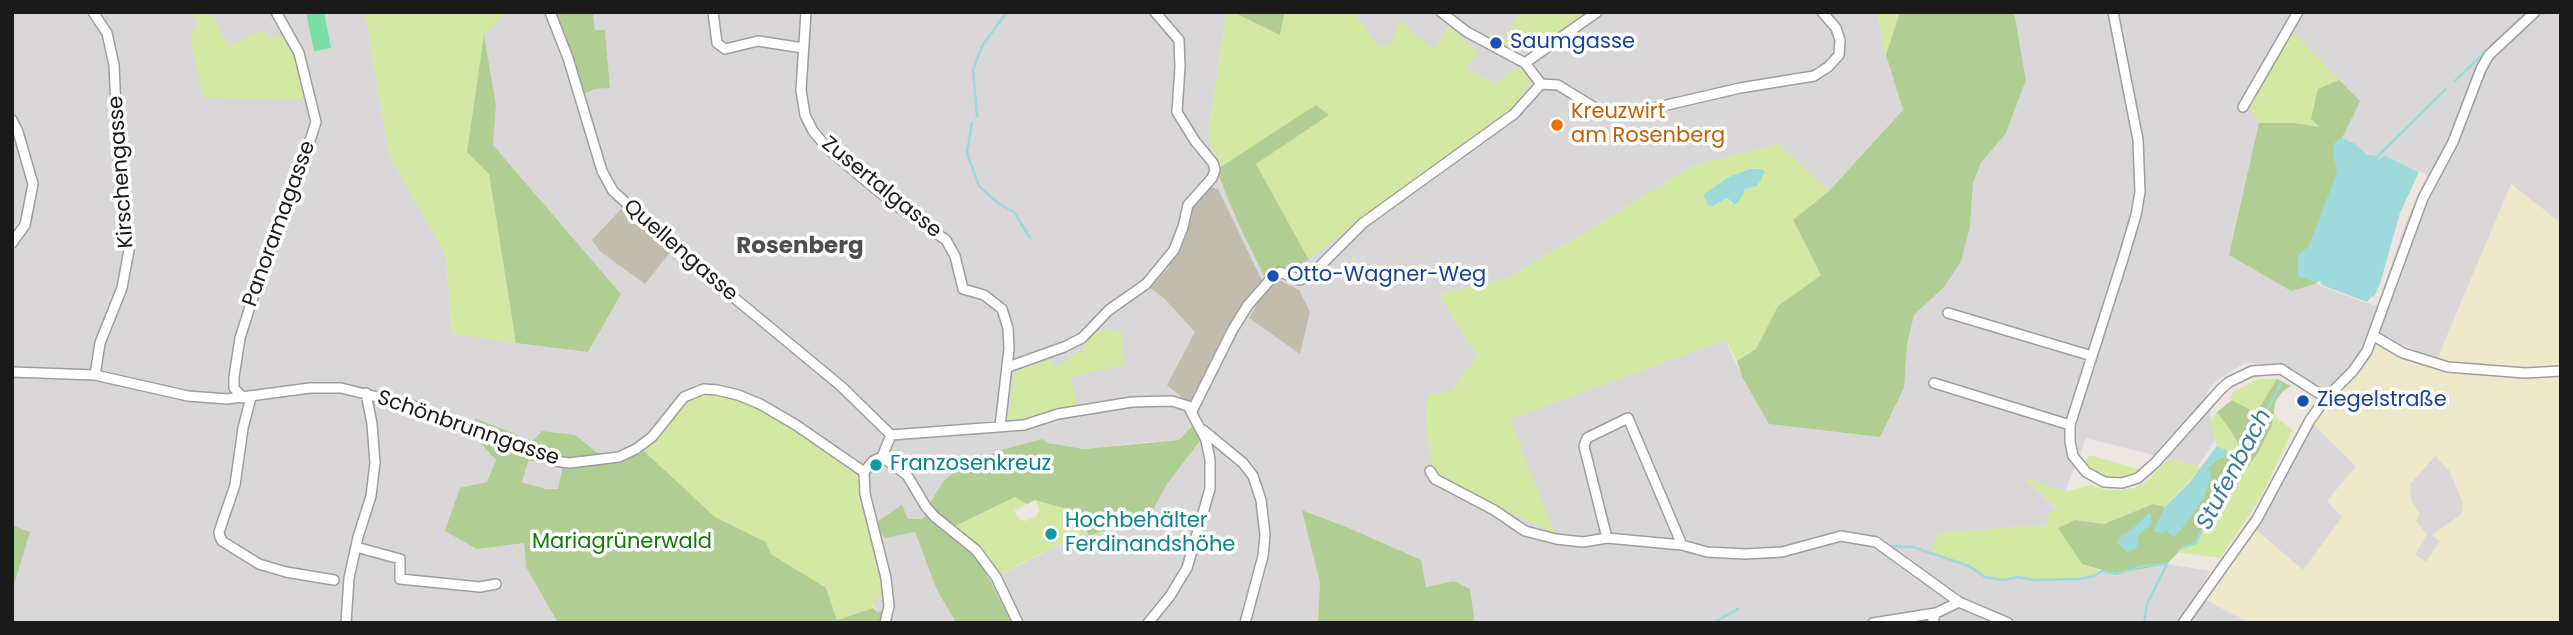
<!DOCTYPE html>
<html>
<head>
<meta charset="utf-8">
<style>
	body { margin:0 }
	#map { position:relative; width:2573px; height:635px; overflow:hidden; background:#ede5df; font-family:Poppins,sans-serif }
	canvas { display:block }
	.frame { position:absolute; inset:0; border:14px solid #1a1a1a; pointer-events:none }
</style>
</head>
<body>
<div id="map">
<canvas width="2573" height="635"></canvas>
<div class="frame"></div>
</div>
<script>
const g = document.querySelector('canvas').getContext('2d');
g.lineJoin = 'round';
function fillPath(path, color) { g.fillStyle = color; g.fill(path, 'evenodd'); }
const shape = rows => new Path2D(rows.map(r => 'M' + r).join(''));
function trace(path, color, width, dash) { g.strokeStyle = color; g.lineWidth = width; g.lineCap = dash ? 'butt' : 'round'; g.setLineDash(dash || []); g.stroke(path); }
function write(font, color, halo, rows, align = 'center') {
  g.font = font + ' Poppins,sans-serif'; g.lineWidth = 7; g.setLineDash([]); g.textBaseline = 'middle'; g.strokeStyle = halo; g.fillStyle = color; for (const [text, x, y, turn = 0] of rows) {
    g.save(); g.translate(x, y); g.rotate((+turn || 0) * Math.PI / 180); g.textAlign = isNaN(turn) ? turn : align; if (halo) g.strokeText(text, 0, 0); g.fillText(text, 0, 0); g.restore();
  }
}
fillPath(shape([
	[12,12,365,12,389,155,446,255,452,334,588,352,621,294,493,145,496,105,484,35,506,12,554,12,566,40,582,95,595,89,610,88,605,30,595,30,593,12,1226,12,1208,135,1217,177,1275,274,1309,260,1382,202,1441,162,1496,84,1465,68,1449,27,1434,49,1392,45,1379,47,1353,12,1520,12,1502,45,1542,51,1587,12,1877,12,1886,55,1903,110,1829,191,1778,144,1692,166,1593,228,1505,279,1439,294,1477,356,1451,392,1428,395,1427,434,1434,475,1554,533,1509,419,1725,340,1742,377,1769,424,1880,437,1904,388,1907,344,1914,315,1944,287,1970,227,1973,183,1981,163,2006,133,2026,80,2014,12,2561,12,2561,223,2511,185,2437,360,2378,334,2352,380,2329,401,2271,366,2246,362,2216,381,2207,392,2215,440,2198,466,2086,438,2065,492,2024,478,2058,510,2046,525,1938,533,1931,553,1969,566,1985,577,2003,580,2018,577,2034,580,2078,579,2094,576,2102,571,2116,574,2167,564,2210,571,2196,595,2250,623,1475,623,1470,589,1454,581,1426,587,1420,560,1349,528,1303,510,1320,582,1318,623,1012,623,992,584,998,576,1086,531,1089,536,1111,528,1129,531,1146,523,1167,484,1200,441,1146,442,1084,449,1048,443,1041,439,962,465,927,515,922,519,908,519,902,506,878,522,915,532,937,590,956,623,882,623,885,610,877,612,872,602,677,409,666,430,644,451,622,462,563,465,559,489,546,489,522,481,527,461,561,465,534,441,475,418,477,439,496,460,487,483,477,549,524,542,526,567,558,623,12,623,12,592,30,532,12,525],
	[2259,123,2377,163,2386,155,2427,175,2404,227,2377,307,2316,284,2291,291,2229,255],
	[2313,424,2357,467,2327,501,2343,517,2303,570,2256,530],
	[2435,456,2449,470,2463,502,2462,513,2433,536,2440,541,2426,562,2415,555,2416,521,2411,501,2410,484]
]), '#d9d7d8');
fillPath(shape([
	[1208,187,1218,189,1262,281,1224,333,1191,405,1167,385,1195,332,1164,298,1150,288,1169,267,1194,204],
	[621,209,671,251,645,284,601,252,592,240],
	[1279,280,1299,290,1310,312,1300,354,1249,318,1264,293]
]), '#c1bcab');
fillPath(shape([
	[2511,184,2561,223,2561,623,2250,623,2208,600,2256,530,2303,570,2342,517,2327,501,2356,466,2313,424,2329,401,2352,380,2378,334,2437,359],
	[2435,456,2449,470,2463,503,2462,514,2432,535,2440,541,2426,562,2415,555,2427,534,2416,521,2420,514,2411,501,2410,484]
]), '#ece8c9');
fillPath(shape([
	[190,12,210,12,229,46,264,30,272,38,285,35,297,60,304,100,203,98,190,36,198,24],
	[365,12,506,12,484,36,489,174,516,343,452,334,446,255,389,155],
	[1226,12,1233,12,1280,35,1285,12,1353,12,1380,47,1392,44,1398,20,1434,49,1449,26,1478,52,1465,68,1496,84,1519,64,1531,81,1516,107,1382,202,1309,260,1256,164,1328,115,1247,151,1216,170,1208,135],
	[1520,12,1587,12,1542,51,1501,45],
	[1877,12,1900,12,1886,55],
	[2292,32,2339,80,2318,89,2322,127,2293,123,2259,123,2248,105],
	[1778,144,1829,191,1793,220,1821,275,1778,306,1756,349,1737,361,1725,340,1510,419,1555,534,1434,475,1427,434,1428,395,1451,392,1477,356,1439,294,1505,279,1593,228,1692,166],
	[1749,169,1741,198,1731,204,1727,198,1712,207,1708,205,1729,177],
	[1100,329,1122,332,1123,365,1071,377,1076,406,1035,417,1008,420,1015,372,1050,359,1055,367,1085,348,1083,342],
	[2259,379,2277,379,2256,413,2229,398,2234,391],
	[698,394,718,394,746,403,779,420,859,476,881,563,884,594,873,602,873,608,837,620,826,588,771,554,766,542,715,517,644,451,666,430,677,409],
	[2273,411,2277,418,2293,430,2261,497,2220,558,2177,552,2182,548,2196,543,2210,515,2256,456,2272,427],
	[2217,412,2231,431,2241,450,2234,463,2226,450,2217,446,2211,422],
	[2089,455,2138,469,2139,472,2125,478,2108,478,2083,465],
	[2168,459,2198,466,2200,469,2165,507,2153,504,2104,524,2075,520,2082,564,2102,571,2094,576,2060,580,2033,580,2018,577,2003,580,1985,577,1969,566,1931,553,1937,533,2046,525,2049,512,2058,509,2023,477,2065,492,2091,485,2106,490,2121,490,2134,488,2147,481],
	[1015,497,1027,504,1014,511,1020,520,1026,521,1036,516,1040,510,1035,500,1070,510,1081,519,1086,531,1016,566,998,576,992,584,984,569,927,515,930,503,951,528]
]), '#d3e9a3');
fillPath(shape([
	[554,12,593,12,595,30,605,30,610,88,595,89,582,95,566,40],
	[1233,12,1285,12,1280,35],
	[1900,12,2014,12,2026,80,2006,133,1981,163,1973,183,1970,227,1961,261,1944,287,1914,315,1907,344,1904,388,1880,437,1769,424,1742,377,1737,361,1756,349,1778,306,1821,275,1793,220,1829,191,1903,110,1886,55],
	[484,35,496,105,493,145,621,294,588,352,516,343,489,174,467,152],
	[2339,80,2360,101,2342,138,2355,144,2316,284,2291,291,2229,255,2259,123,2293,123,2320,127,2311,119,2318,89],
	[1316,105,1329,115,1256,164,1309,260,1265,278,1240,227,1216,170],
	[2277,379,2291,386,2282,392,2275,402,2272,426,2256,456,2210,515,2196,543,2182,548,2167,564,2116,574,2082,564,2058,528,2075,520,2104,524,2153,504,2165,507,2154,531,2168,530,2171,535,2208,468,2217,459,2225,457,2226,450,2235,462,2241,450,2231,431,2217,412,2232,400,2256,413],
	[475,418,533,441,542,431,575,435,600,455,564,465,622,462,644,451,715,517,766,542,771,554,826,588,837,620,873,608,877,612,886,610,882,623,558,623,526,567,524,543,477,549,445,531,460,488,487,482,496,460,477,439],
	[528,461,563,465,558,489,546,489,522,482],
	[1193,425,1200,441,1167,484,1146,523,1129,531,1111,528,1089,536,1081,519,1070,510,1035,500,1027,504,1015,497,951,528,930,503,943,482,962,465,998,451,1042,439,1048,443,1084,449,1179,440],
	[902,505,908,519,922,519,927,515,968,550,984,569,1012,623,956,623,937,590,915,532,885,538,880,531,878,521],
	[1302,510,1349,528,1421,560,1426,587,1454,581,1470,589,1475,623,1318,623,1320,582],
	[12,525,30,532,12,592]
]), '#b0cd93');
fillPath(shape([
	[306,12,324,12,331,48,314,51]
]), '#7bdea4');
fillPath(shape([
	[2342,138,2355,144,2367,155,2374,155,2379,160,2385,155,2419,172,2400,213,2380,284,2374,297,2372,296,2367,302,2322,285,2320,281,2315,282,2298,276,2298,255,2309,246,2331,188,2337,172,2333,154,2334,143],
	[1749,169,1762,169,1765,172,1757,186,1745,189,1741,198,1735,205,1727,198,1712,207,1708,205,1703,195,1729,177],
	[2217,446,2226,450,2225,457,2217,459,2208,468,2211,475,2204,497,2196,510,2174,538,2168,530,2160,533,2154,531,2165,507,2190,482],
	[2148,514,2151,514,2151,525,2139,534,2137,547,2128,553,2117,542,2122,535,2131,530]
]), '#9edadc');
trace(shape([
	[2455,81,2527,12],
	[977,116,973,70,982,46,1007,12],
	[972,123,967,153,979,186,999,204,1014,212,1030,238],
	[2375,159,2446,89],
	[1890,546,1913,547,1969,566,1985,577,2003,580,2018,577,2033,580,2078,579,2094,576,2102,571,2116,574,2143,566,2167,564],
	[2182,548,2196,543,2211,511,2220,500,2223,490,2237,476,2246,452,2281,383],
	[1713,623,1738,609],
	[2144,623,2147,604,2167,564]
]), '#9edadc', 2.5);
const street = shape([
	[93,12,107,33,114,65,119,171,129,250,122,288,100,343,95,375],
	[550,12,568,58,602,171,613,191,697,267,842,387,891,435],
	[713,12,717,43,725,49,758,41,803,48],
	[806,12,801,90,805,115,813,131,828,149,890,201,946,240,955,256,963,289,984,295,1002,309,1008,328,1009,349,1000,426],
	[1441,12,1467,32,1525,63,1541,84],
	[2113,12,2138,140,2140,192,2136,215,2123,259,2070,425,2070,442,2073,456,2086,472,2104,482,2122,483,2138,478,2155,463,2221,389,2229,382,2252,371,2281,369,2326,398],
	[1525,63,1597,12],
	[2243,107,2298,12],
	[12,120,18,132,33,184,25,225,12,243],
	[1948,313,2092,356],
	[2374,336,2403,353,2448,367,2525,373,2561,371],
	[1008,367,1064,347,1082,338,1109,310,1146,284,1174,250,1183,227,1188,205,1212,178,1215,170,1213,163,1195,141,1177,112,1180,67,1179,40,1155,12],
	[12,372,95,375,188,396,227,399,310,388,341,388,414,406,555,461,569,463,619,457,636,449,652,437,684,397,704,389,717,390,738,395,760,404,796,425,864,472],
	[1934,383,2070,425],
	[251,397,243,428,235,485,219,532,220,537,222,541,259,564,286,572,334,580],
	[243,398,234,388,234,377,240,338,255,291,291,199,316,122,299,53,276,12],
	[1192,411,1233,329,1248,305,1270,280,1280,272,1300,280,1313,273,1363,223,1514,114,1541,84,1558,85,1602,112,1624,115,1740,88,1814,76,1828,67,1839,55,1840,40,1836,28,1822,12],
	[1203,430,1243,463,1253,476,1261,500,1265,535,1263,556,1245,623],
	[891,435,1024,425,1058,414,1132,402,1172,401,1188,406,1206,440,1210,460,1210,489,1187,568,1170,596,1148,623],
	[882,457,907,475,926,507,935,517,976,550,996,577,1018,623],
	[882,457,891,435],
	[1430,471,1435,479,1494,510,1525,531,1556,539,1583,542,1607,538,1682,545,1707,552,1745,554,1782,552,1841,536,1876,542,1959,602,2008,623],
	[864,472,865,494,886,578,889,606,885,623],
	[864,472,873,461,882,457],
	[1607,538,1584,446,1587,438,1628,418,1682,545],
	[356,547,400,559,400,579,480,587,496,584],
	[346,623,349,578,358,537,371,496,375,463,372,424,366,393],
	[1873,623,1936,613],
	[1932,623,1936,613,1959,602],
	[2183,623,2257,519,2310,420,2326,398,2353,371,2367,351,2423,198,2453,142,2481,69,2489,55,2535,12]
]);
trace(street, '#9e9e9e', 12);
trace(street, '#fff', 9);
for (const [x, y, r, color] of [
	[1496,43,7,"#1a4fb4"],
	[1557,125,7,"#e8710a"],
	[1273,276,7,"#1a4fb4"],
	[2303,401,7,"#1a4fb4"],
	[876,465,7,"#0f9aa8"],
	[1051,534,7,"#0f9aa8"]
]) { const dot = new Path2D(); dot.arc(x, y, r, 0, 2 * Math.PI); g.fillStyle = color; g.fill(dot); trace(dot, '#fff', 2.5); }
write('21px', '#164399', '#fff', [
	["Saumgasse",1510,43],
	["Otto-Wagner-Weg",1287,276],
	["Ziegelstraße",2317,401]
], 'left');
write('21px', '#c56008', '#fff', [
	["Kreuzwirt",1571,113],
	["am Rosenberg",1571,137]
], 'left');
write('21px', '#1a1a1a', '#fff', [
	["Kirschengasse",122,172,-94],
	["Zusertalgasse",881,188,39],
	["Panoramagasse",280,224,-70],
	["Quellengasse",680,251,41],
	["Schönbrunngasse",468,429,19]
]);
write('21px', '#0d838f', '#fff', [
	["Franzosenkreuz",890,465],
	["Hochbehälter",1065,522],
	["Ferdinandshöhe",1065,546]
], 'left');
write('21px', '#177709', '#fff', [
	["Mariagrünerwald",622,543]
]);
write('bold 23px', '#4d4d4d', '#fff', [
	["Rosenberg",800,247]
]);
write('italic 23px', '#3f7a93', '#fff', [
	["Stufenbach",2235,470,-62]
]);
</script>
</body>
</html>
